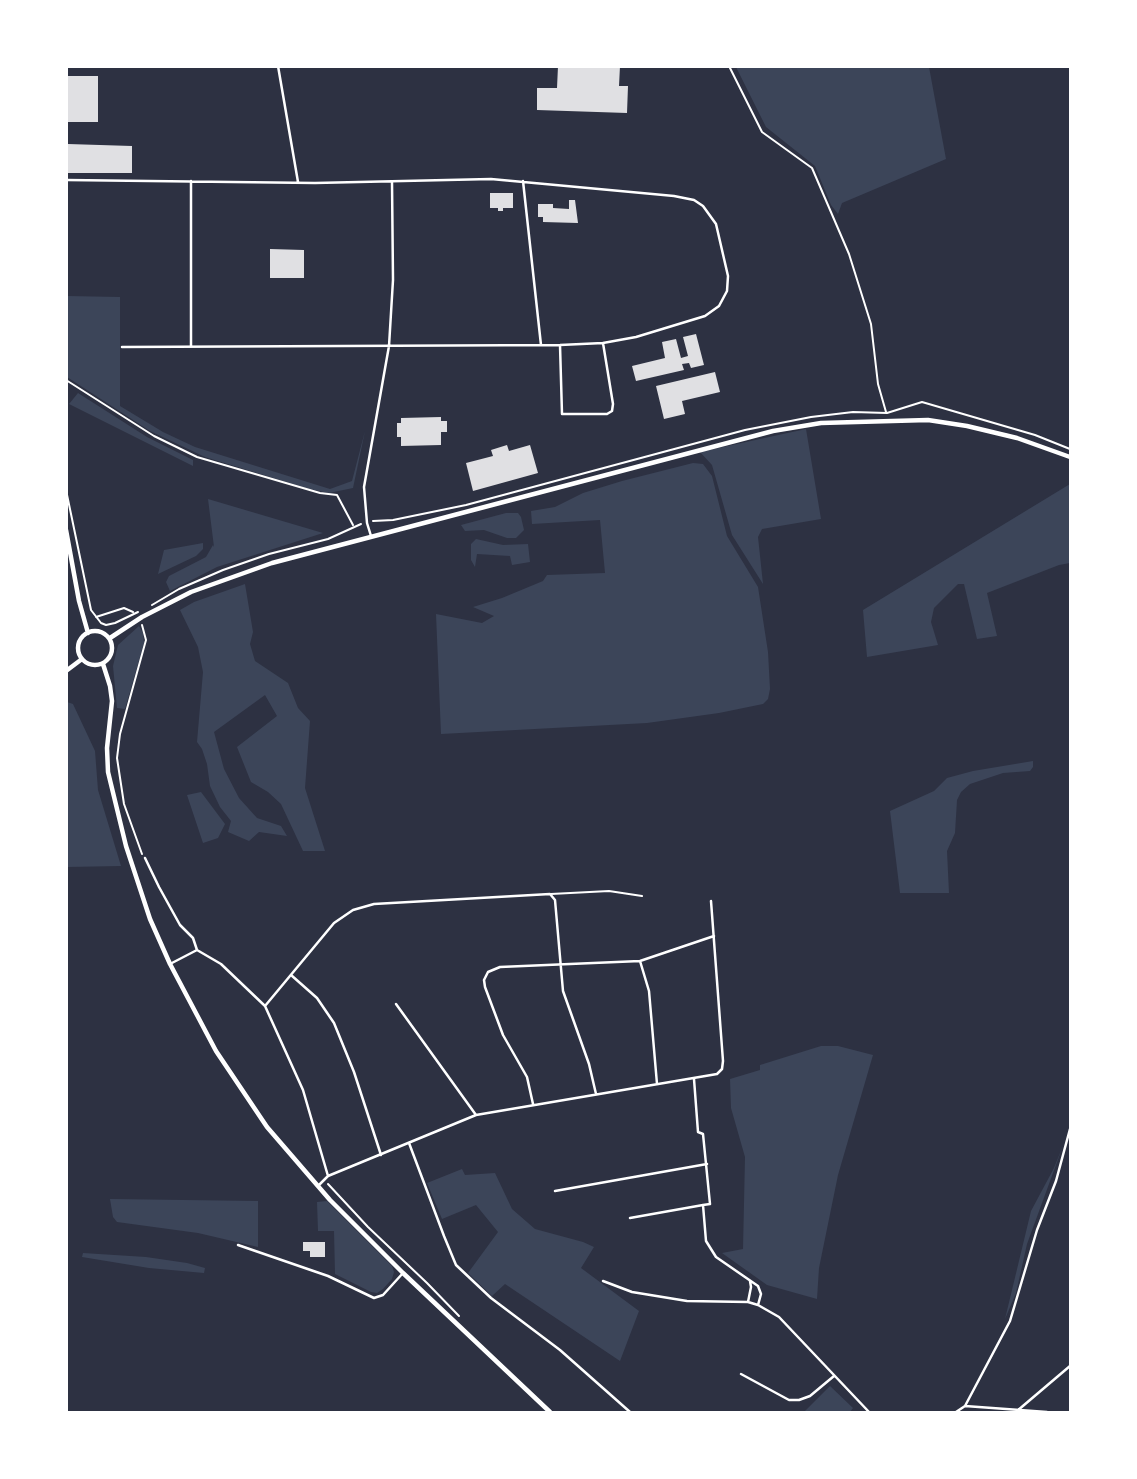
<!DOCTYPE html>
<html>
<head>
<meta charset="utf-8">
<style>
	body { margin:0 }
	#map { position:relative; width:1137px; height:1479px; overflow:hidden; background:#2d3142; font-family:"Varela Round",sans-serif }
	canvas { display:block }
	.frame { position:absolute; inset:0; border:68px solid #fff; pointer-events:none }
</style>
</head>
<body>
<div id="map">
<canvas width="1137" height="1479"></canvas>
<div class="frame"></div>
</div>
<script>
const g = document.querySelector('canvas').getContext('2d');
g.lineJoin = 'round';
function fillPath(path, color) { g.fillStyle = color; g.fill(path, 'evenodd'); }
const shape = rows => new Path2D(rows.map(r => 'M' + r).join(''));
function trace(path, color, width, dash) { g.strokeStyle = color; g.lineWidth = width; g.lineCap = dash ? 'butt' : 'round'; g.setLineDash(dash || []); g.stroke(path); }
fillPath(shape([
	[736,67,929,67,946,159,842,203,838,214,831,205,815,166,766,127],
	[66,239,67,296,120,297,120,406,163,432,195,447,330,489,352,481,365,431,353,488,329,493,309,489,205,457,150,431,67,377],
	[78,393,147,437,193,460,193,466,69,404],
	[806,429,821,519,762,529,758,537,763,584,732,535,712,465,700,452],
	[693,463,703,464,712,476,727,536,758,587,768,652,770,689,768,699,763,704,719,713,647,723,441,734,436,614,482,623,494,616,473,607,502,598,543,581,547,575,605,573,600,520,532,524,531,511,555,507,583,493,622,481],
	[1070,484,1070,563,1059,565,987,593,997,636,977,639,964,584,958,584,934,608,931,622,938,645,867,657,863,610],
	[208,499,323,533,217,567,170,591,166,582,169,576,206,557,213,545,214,547],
	[506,513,518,513,521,517,524,530,516,538,507,538,484,530,465,531,461,525],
	[476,539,503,545,528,544,530,562,512,565,510,556,477,554,475,567,471,560,471,544],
	[203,543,203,549,196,556,158,574,164,550],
	[245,584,253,632,250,644,255,661,288,683,298,708,310,721,305,788,325,851,303,851,281,804,268,792,251,782,237,747,277,716,265,695,214,732,224,769,239,798,257,818,281,826,287,836,259,832,249,841,228,832,231,821,220,807,210,786,207,764,202,749,197,742,203,672,198,647,180,610,194,602],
	[139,626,143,633,144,643,125,709,117,708,113,666,118,645],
	[67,702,73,704,95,751,98,790,121,866,67,867],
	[1033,761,1033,767,1030,771,1003,773,970,784,961,792,957,800,955,833,947,851,949,893,900,893,890,811,934,791,947,778,973,771],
	[201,792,225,824,218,838,203,843,187,795],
	[821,1046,838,1046,873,1055,838,1175,819,1268,817,1299,767,1285,722,1253,743,1249,745,1157,731,1108,730,1079,760,1070,760,1065],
	[1064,1143,1027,1244,1016,1293,1005,1319,1031,1211,1054,1168],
	[462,1169,465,1175,495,1173,512,1209,535,1229,583,1242,594,1247,581,1268,639,1311,620,1361,505,1284,492,1296,468,1273,498,1232,476,1205,442,1219,427,1183],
	[110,1199,258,1201,258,1247,198,1233,117,1222,113,1217],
	[327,1201,392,1266,394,1272,392,1279,383,1289,377,1293,371,1292,335,1274,334,1231,318,1231,317,1202],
	[83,1253,146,1257,187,1263,205,1268,204,1273,149,1268,82,1257],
	[830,1386,853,1408,850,1412,804,1412]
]), '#3c4559');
fillPath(shape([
	[558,66,620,66,619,86,628,86,627,113,537,110,537,88,557,88],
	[66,76,98,76,98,122,66,122],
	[68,144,132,146,132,173,66,173],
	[490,193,513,193,513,208,503,208,503,211,498,211,498,208,490,208],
	[569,200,575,200,578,223,543,222,543,217,538,217,538,204,553,204,553,208,569,209],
	[270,249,304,250,304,278,270,278],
	[696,334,704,365,691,368,689,363,682,364,684,370,636,381,632,366,665,358,662,342,676,339,681,358,688,356,683,337],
	[715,372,720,392,682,401,685,414,664,419,656,386],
	[441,417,441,421,447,421,447,432,441,432,441,445,401,446,401,437,397,437,397,423,401,423,401,418],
	[507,445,509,451,530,445,538,473,473,491,466,463,493,456,491,450],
	[303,1242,325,1242,325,1257,310,1257,310,1251,303,1251]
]), '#e0e0e3');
trace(shape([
	[729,66,762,132,812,168,849,254,871,324,878,384,886,412],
	[66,380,154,436,197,457,320,493,337,495,353,525],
	[66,490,91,610,101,623,106,625,115,623,138,612],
	[373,521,393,520,466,505,745,430,811,417,853,412,887,413,922,402,1035,435,1070,449],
	[152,605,179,589,223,570,269,554,328,539,361,524],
	[96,617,124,608,133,612],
	[142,625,146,640,120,734,117,758,124,804,142,854],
	[328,1184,368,1227,427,1283,459,1316]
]), '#fff', 2);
trace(shape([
	[551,894,609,891,642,896]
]), '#fff', 2);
trace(shape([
	[278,66,298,182],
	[66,180,315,183,491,179,674,196,694,200,703,206,716,224,728,276,727,291,719,306,705,316,636,337,603,343],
	[191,181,191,346],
	[523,181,541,345],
	[122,347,560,345,603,343,613,404,612,411,607,414,562,414,560,345],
	[371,536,367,523,364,487,389,346,393,280,392,182],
	[145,858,159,887,180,925,193,938,197,950,221,964,265,1006,303,1090,328,1176],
	[640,961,649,991,657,1084],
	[170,964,197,950],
	[291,975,317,998,334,1023,354,1072,381,1155],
	[396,1004,476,1115],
	[265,1006,334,923,353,910,374,904,550,894,555,900,563,991,589,1064,596,1094],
	[694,1079,698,1132,703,1134,710,1204,703,1205,706,1241,716,1257,758,1286,761,1294,758,1305],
	[533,1104,527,1077,503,1035,485,987,484,980,488,972,500,967,640,961,714,936],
	[409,1143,444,1236,456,1265,491,1298,560,1350,630,1412],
	[318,1186,328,1176,476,1115,717,1074,722,1069,723,1061,711,901],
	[555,1191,707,1164],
	[630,1218,703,1205],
	[238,1245,328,1276,374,1298,383,1295,403,1273],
	[603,1281,632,1292,687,1301,748,1302,758,1305,779,1317,869,1412],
	[748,1302,751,1287,750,1281],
	[741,1374,789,1400,799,1400,810,1396,834,1376],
	[965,1406,1047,1412],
	[1017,1411,1070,1366],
	[956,1412,965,1406,1010,1321,1037,1230,1056,1181,1070,1129]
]), '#fff', 2.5);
trace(shape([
	[66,530,79,601,88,633],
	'78 648a17 17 0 1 1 34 0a17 17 0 1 1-34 0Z',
	[110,638,142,617,191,592,272,563,773,431,821,423,928,420,967,426,1017,438,1070,457],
	[103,664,110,686,112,701,107,748,108,772,126,846,150,919,170,964,216,1051,267,1127,330,1200,403,1273,550,1412],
	[66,671,82,659]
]), '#fff', 4.5);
</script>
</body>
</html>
